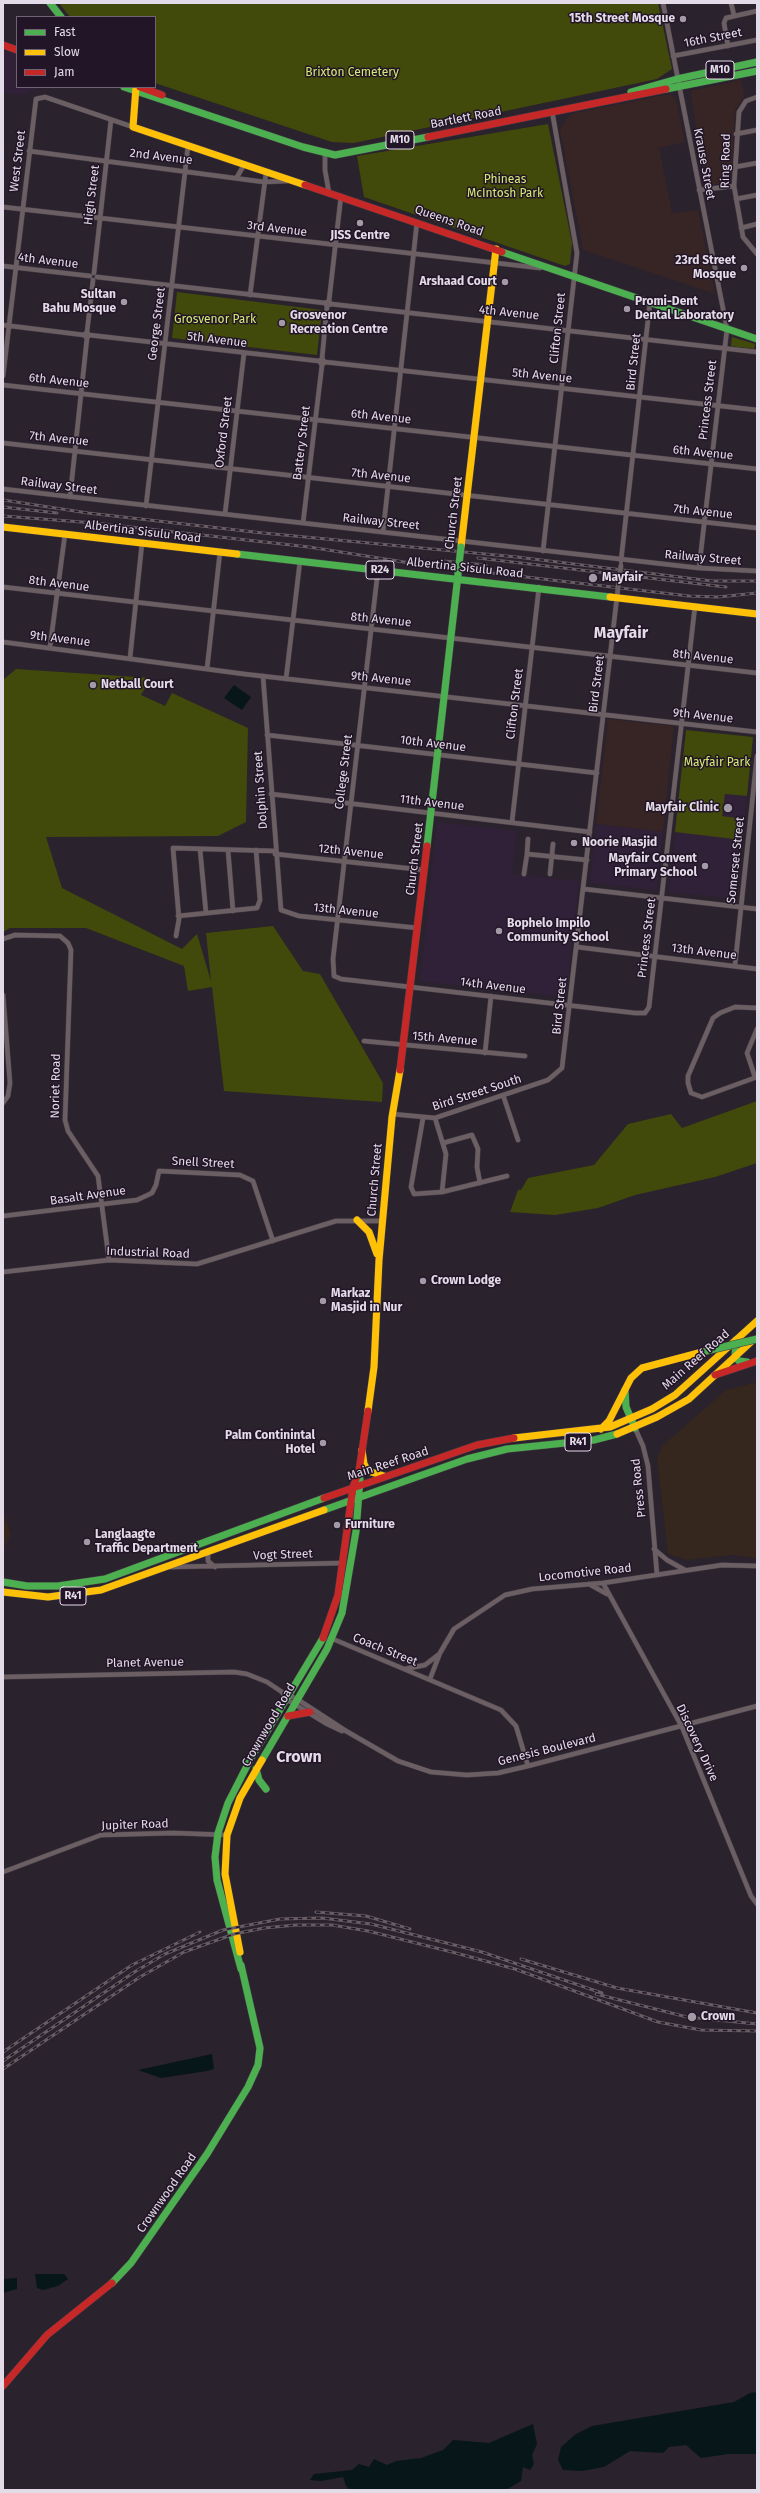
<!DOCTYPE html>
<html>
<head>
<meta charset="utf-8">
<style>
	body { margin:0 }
	#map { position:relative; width:760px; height:2493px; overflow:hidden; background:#2a222d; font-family:"Fira Sans",sans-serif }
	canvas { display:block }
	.frame { position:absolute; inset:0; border:4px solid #e4dbe8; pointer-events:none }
	.legend { position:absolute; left:16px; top:16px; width:140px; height:72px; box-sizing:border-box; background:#221527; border:1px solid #706474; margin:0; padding:5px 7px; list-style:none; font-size:12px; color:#e4dbe8 }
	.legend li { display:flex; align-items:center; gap:8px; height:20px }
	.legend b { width:20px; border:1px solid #706474 }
</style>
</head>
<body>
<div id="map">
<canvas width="760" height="2493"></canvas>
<div class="frame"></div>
<ul class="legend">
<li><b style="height:5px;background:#4caf50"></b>Fast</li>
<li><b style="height:5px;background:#ffc107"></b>Slow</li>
<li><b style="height:5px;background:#c62828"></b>Jam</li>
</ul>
</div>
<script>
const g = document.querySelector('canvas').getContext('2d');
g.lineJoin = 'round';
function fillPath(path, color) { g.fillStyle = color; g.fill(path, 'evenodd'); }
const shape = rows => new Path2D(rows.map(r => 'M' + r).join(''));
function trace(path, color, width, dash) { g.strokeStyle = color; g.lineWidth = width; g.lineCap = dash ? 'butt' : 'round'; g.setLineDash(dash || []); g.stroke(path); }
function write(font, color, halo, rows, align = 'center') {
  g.font = font + ' "Fira Sans",sans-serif'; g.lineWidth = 3; g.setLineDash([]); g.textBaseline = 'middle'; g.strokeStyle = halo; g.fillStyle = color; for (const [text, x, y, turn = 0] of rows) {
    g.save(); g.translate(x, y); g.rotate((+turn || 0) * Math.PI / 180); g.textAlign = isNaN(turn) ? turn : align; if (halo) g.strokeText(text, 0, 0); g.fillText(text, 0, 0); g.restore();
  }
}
fillPath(shape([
	[757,1382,757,1558,732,1555,687,1560,668,1554,657,1459,662,1446,726,1390],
	[3,1510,11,1535,3,1550]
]), '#35271e');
fillPath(shape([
	[741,80,744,97,735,110,731,181,706,186,690,91],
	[670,94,676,99,685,142,659,148,672,213,698,210,715,294,583,250,560,129,570,114],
	[608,719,674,726,663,832,596,824]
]), '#372525');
fillPath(shape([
	[3,50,17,54,17,87,39,87,23,95,3,93],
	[680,789,747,796,736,899,669,892],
	[437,822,517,831,512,874,579,881,566,997,420,981],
	[596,824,663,832,657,890,590,883]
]), '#312138');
fillPath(shape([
	[59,3,658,3,672,69,657,79,354,143,332,142,155,83,155,17,70,17],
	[548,124,572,243,570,264,565,266,364,197,357,156],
	[177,292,322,310,317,355,172,338],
	[732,337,755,344,754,349,731,346],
	[16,669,151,678,141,695,165,706,172,693,248,728,246,822,218,836,46,837,62,888,182,949,197,934,211,981,206,933,273,926,303,971,320,974,383,1083,382,1102,224,1091,212,987,188,991,184,966,86,928,10,928,3,932,3,680],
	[686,730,753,737,747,796,725,794,722,816,744,819,742,840,675,832],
	[757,1101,757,1163,715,1177,635,1195,598,1208,555,1215,510,1212,518,1190,521,1190,528,1178,594,1165,628,1124,671,1114,682,1128]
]), '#414a0a');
fillPath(shape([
	[234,685,251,697,242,710,224,698],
	[212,2054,214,2069,207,2071,161,2078,138,2070],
	[35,2274,64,2274,68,2279,58,2286,43,2290,37,2288],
	[17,2278,17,2289,3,2293,3,2279],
	[757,2392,757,2454,728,2454,701,2458,686,2445,669,2447,663,2453,630,2451,604,2467,582,2471,563,2470,558,2460,561,2447,576,2434,592,2426,734,2402,750,2393],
	[533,2424,537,2444,532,2455,534,2464,530,2470,523,2467,521,2481,506,2490,350,2490,346,2486,343,2477,321,2481,310,2480,314,2474,352,2470,359,2464,369,2467,374,2459,387,2465,396,2461,421,2458,443,2450,453,2440,489,2443]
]), '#071619');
const street = shape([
	[663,3,727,329,699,568],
	[731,3,734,15],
	[728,46,724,23,726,18,757,11],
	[673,56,757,40],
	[757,97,746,101,739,112,734,186,743,237,757,254],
	[736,134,757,130],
	[29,151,264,182,287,181],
	[325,151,325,170,329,193],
	[735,167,757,163],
	[237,177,244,165],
	[699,190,734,186],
	[736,199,757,195],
	[3,207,540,268],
	[741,228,757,224],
	[3,266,90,276],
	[94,273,111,120],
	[97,277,325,303],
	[250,295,266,173],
	[329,301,341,196],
	[331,304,327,306,325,303,329,301,331,304,757,352],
	[3,325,84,335],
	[87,332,93,280],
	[89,335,87,338,84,335,87,332,89,335,319,361],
	[322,359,327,306],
	[325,362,322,359,319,361,322,365,325,362,757,410],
	[3,376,36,99,45,97,133,127],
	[3,385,757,469],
	[3,443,757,528],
	[3,489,699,568,757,571],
	[70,497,87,338],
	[146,506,188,146],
	[225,514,244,353],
	[303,523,322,365],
	[383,532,417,222],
	[543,551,577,253,552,111],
	[621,561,650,302],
	[378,570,333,959,334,976,341,979,635,1013,645,1013,649,1007,695,606],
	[3,587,757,673],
	[3,642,244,674,757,732],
	[50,647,65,534],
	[130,658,142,543],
	[207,669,220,552],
	[263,676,281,910,299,916,418,928],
	[286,679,300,561],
	[267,735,597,773],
	[271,794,590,832],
	[512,822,539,587],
	[200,849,206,913],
	[228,850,233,911],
	[275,854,424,870],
	[527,854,528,839],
	[524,874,527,854,587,860],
	[550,874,553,844],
	[584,889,757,909],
	[178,916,257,908,260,900,256,850],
	[176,936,179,919,173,848,275,851],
	[3,939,15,935,60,936,68,943,71,950,65,1120,68,1131,98,1176,109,1260],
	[577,947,757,969],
	[735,965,757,756],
	[3,995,10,1083,8,1096,3,1103],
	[757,1008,735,1007,720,1013,713,1018,688,1076,688,1083,691,1093,702,1097,757,1077],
	[364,1041,525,1056],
	[485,1053,491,996],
	[755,1077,747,1053,757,1029],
	[503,1095,518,1140],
	[392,1114,435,1118,548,1080,562,1068,618,588],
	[423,1118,411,1187,414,1194,442,1192,507,1176],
	[435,1118,446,1154,442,1192],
	[443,1143,472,1135,478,1149,477,1167,480,1183],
	[3,1216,137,1200,152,1193,156,1185,159,1171,240,1175,253,1181,273,1241],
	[3,1272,109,1260,197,1264,336,1221,382,1221],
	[635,1428,643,1446,648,1466,657,1575],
	[654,1549,667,1560,685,1570],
	[208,1551,208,1561,215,1567],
	[170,1567,344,1563],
	[603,1583,682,1727,751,1896,757,1904],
	[589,1584,607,1594],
	[333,1639,501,1710,516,1726,528,1766],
	[405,1669,425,1665,438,1655],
	[3,1677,234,1672,247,1674,267,1682,282,1692,286,1699,327,1724,342,1731],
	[430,1679,440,1653,454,1629,505,1595,532,1589,603,1583,722,1565,757,1566],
	[282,1692,297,1699,346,1731,398,1761,431,1772,467,1775,498,1773,528,1766,757,1706],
	[3,1872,101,1835,174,1833,227,1835]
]);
const fast = shape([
	[50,3,61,17],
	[124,87,303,147,335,155,428,137],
	[666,89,757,71],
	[631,92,677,79,757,62],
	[502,252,757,339],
	[237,554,610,597],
	[427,846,458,575],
	[736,1340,735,1357,739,1361,747,1362],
	[625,1390,626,1407,635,1428],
	[324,1510,467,1459,507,1449,594,1440,617,1434],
	[3,1582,27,1586,58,1586,105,1579,324,1498],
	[262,1760,327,1649,342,1613,356,1531,360,1479],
	[256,1769,259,1780,266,1789],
	[241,1969,217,1880,215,1857,218,1833,228,1803,251,1758,323,1638],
	[112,2283,131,2263,207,2154,248,2087,258,2065,260,2048,241,1965]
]);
const slow = shape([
	[136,87,133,127,305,185],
	[3,527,237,554],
	[461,547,496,249],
	[610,597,757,614],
	[357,1220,369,1232,377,1254],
	[368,1411,374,1367,379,1260,392,1117,400,1070],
	[601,1429,609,1421,631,1378,642,1368,706,1351],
	[617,1434,657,1417,689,1399,752,1341],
	[514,1438,610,1427,652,1409,675,1395,757,1321],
	[362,1450,364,1464,368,1471,384,1476],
	[3,1592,48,1597,101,1590,324,1510],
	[240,1952,225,1874,227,1835,240,1798,262,1760]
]);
const jam = shape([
	[3,45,17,50],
	[140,87,162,95],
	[428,137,666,89],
	[305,185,502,252],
	[400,1070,427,846],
	[715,1375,757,1361],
	[324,1498,477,1445,514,1438],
	[323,1638,338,1595,353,1487,359,1471,368,1411],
	[288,1716,310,1712],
	[3,2386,47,2335,112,2283]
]);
trace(street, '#433d46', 5.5);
trace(fast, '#433d46', 8);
trace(slow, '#433d46', 8);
trace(jam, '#433d46', 8);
trace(street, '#6c5f63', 4.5);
trace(fast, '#4caf50', 7);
trace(slow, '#ffc107', 7);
trace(jam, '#c62828', 7);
const rail = shape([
	[3,500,88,513,263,533,517,557,712,581,757,581],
	[3,507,57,513],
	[3,516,95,523,309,547,423,565,689,596,718,597,757,593],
	[478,558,726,587],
	[443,561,486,565],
	[316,1912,366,1916,410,1929],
	[521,1959,617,1988,757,2013],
	[596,1994,687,2017,757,2024],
	[3,2052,132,1965,200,1932],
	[3,2061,136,1971,165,1954,223,1930,280,1919,322,1918,371,1924,482,1952,602,1993],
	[3,2069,140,1977,184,1952,234,1934,264,1928,296,1925,332,1925,368,1931,452,1952,515,1969,658,2022,701,2030,757,2031]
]);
trace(rail, '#675e64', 3);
trace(rail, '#221527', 1.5, [4.5]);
const streetBridge = shape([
	[618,588,621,565]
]);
const fastBridge = shape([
	[458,573,461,547],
	[706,1351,757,1339]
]);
trace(streetBridge, '#433d46', 5.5, []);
trace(fastBridge, '#433d46', 8, []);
trace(streetBridge, '#6c5f63', 4.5);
trace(fastBridge, '#4caf50', 7);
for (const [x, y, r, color] of [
	[683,19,4,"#a39aa7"],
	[360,223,4,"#a39aa7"],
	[744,268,4,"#a39aa7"],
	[505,282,4,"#a39aa7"],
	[124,302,4,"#a39aa7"],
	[627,309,4,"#a39aa7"],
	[282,323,4,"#a39aa7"],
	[593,578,5,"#a39aa7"],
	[93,685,4,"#a39aa7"],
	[728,808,5,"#a39aa7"],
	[574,843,4,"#a39aa7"],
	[705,866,4,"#a39aa7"],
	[499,931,4,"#a39aa7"],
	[423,1281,4,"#a39aa7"],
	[323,1301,4,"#a39aa7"],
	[323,1443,4,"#a39aa7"],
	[337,1525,4,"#a39aa7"],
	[87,1542,4,"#a39aa7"],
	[692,2017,5,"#a39aa7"]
]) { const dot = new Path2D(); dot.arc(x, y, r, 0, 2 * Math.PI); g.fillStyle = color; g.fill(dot); trace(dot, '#221527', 1.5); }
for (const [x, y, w] of [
	[720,70,28],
	[400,140,28],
	[380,570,28],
	[578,1442,26],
	[73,1596,26]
]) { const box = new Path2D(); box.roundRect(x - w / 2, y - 9, w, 18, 3); g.fillStyle = '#221527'; g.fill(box); trace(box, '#e4dbe8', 1); }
write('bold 11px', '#e4dbe8', null, [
	["M10",720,70],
	["M10",400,140],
	["R24",380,570],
	["R41",578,1442],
	["R41",73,1596]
]);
write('bold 12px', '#e4dbe8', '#221527', [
	["15th Street Mosque",675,19,"right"],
	["JISS Centre",360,236,"center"],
	["23rd Street",736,261,"right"],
	["Mosque",736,275,"right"],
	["Arshaad Court",497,282,"right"],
	["Sultan",116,295,"right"],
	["Bahu Mosque",116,309,"right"],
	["Promi-Dent",635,302],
	["Dental Laboratory",635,316],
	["Grosvenor",290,316],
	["Recreation Centre",290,330],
	["Mayfair",602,578],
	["Netball Court",101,685],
	["Mayfair Clinic",719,808,"right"],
	["Noorie Masjid",582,843],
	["Mayfair Convent",697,859,"right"],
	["Primary School",697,873,"right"],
	["Bophelo Impilo",507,924],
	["Community School",507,938],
	["Crown Lodge",431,1281],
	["Markaz",331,1294],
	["Masjid in Nur",331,1308],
	["Palm Continintal",315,1436,"right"],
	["Hotel",315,1450,"right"],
	["Furniture",345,1525],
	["Langlaagte",95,1535],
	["Traffic Department",95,1549],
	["Crown",701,2017]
], 'left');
write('12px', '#e4dbe8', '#221527', [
	["16th Street",713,38,-11],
	["Bartlett Road",466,118,-11],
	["2nd Avenue",161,157,7],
	["West Street",18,161,-83],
	["Ring Road",726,161,-89],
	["Krause Street",704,164,79],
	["High Street",92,195,-83],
	["Queens Road",449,221,19],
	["3rd Avenue",277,229,7],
	["4th Avenue",48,261,7],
	["4th Avenue",509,313,6],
	["George Street",157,324,-83],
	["Clifton Street",558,328,-84],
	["5th Avenue",217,340,7],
	["Bird Street",634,362,-84],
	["5th Avenue",542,376,6],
	["6th Avenue",59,381,6],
	["Princess Street",708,400,-83],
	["6th Avenue",381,417,6],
	["Oxford Street",224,432,-83],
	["7th Avenue",59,439,6],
	["Battery Street",302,443,-83],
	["6th Avenue",703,453,6],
	["7th Avenue",381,476,6],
	["Railway Street",59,486,7],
	["7th Avenue",703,512,6],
	["Church Street",454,513,-83],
	["Railway Street",381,522,6],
	["Albertina Sisulu Road",143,532,7],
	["Railway Street",703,558,5],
	["Albertina Sisulu Road",465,568,6],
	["8th Avenue",59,584,7],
	["8th Avenue",381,620,6],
	["9th Avenue",60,639,7],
	["8th Avenue",703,657,6],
	["9th Avenue",381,679,6],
	["Bird Street",597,684,-83],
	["Clifton Street",515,704,-83],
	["9th Avenue",703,716,6],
	["10th Avenue",433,744,7],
	["College Street",344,772,-83],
	["Dolphin Street",261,790,-94],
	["11th Avenue",432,803,7],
	["12th Avenue",351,852,6],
	["Church Street",415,859,-83],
	["Somerset Street",736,860,-84],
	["13th Avenue",346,911,6],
	["Princess Street",647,938,-83],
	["13th Avenue",704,952,7],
	["14th Avenue",493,986,7],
	["Bird Street",560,1006,-84],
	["15th Avenue",445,1039,5],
	["Noriet Road",56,1086,-89],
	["Bird Street South",477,1093,-18],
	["Snell Street",203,1163,3],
	["Church Street",375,1180,-85],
	["Basalt Avenue",88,1196,-8],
	["Industrial Road",148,1253,2],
	["Main Reef Road",696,1360,-41],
	["Main Reef Road",388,1464,-18],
	["Press Road",639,1488,-96],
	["Vogt Street",283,1555,-2],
	["Locomotive Road",585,1573,-6],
	["Coach Street",385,1650,22],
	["Planet Avenue",145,1663,-1],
	["Crownwood Road",269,1725,-60],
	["Discovery Drive",697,1743,65],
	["Genesis Boulevard",547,1750,-14],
	["Jupiter Road",135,1825,-2],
	["Crownwood Road",167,2193,-55]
]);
write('12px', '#d4eb73', '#221527', [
	["Brixton Cemetery",352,73],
	["Phineas",505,180],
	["McIntosh Park",505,194],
	["Grosvenor Park",215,320],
	["Mayfair Park",717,763]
]);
write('bold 16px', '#e4dbe8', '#221527', [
	["Mayfair",621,634],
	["Crown",299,1758]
]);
</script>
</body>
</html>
